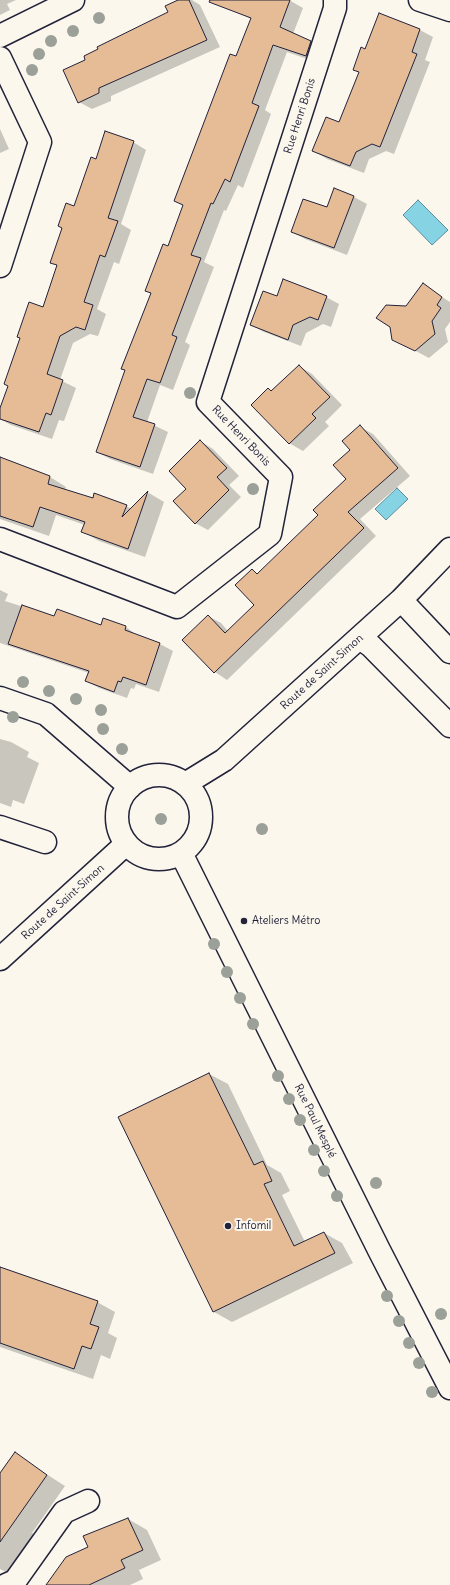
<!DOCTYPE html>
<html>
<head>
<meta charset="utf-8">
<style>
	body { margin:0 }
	canvas { display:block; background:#fbf7ec }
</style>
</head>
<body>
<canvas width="450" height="1585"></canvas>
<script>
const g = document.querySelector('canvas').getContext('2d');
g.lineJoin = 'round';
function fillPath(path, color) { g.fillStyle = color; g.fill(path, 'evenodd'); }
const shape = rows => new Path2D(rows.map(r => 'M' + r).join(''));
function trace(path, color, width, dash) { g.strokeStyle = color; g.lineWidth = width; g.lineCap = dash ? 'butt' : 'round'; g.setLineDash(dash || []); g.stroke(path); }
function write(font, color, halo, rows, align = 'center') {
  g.font = font + ' Delius,sans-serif'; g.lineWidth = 4; g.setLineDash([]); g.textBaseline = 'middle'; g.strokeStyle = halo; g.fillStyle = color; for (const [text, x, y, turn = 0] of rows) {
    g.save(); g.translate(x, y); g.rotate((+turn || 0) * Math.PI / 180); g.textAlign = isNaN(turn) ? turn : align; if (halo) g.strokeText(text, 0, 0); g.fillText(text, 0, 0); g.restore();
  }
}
const water = shape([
	[418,200,448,230,432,245,403,215,418,200],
	[397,488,408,499,386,520,375,509,397,488]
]);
fillPath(water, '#85d3e3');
trace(water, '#5d8ca0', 1);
fillPath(shape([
	[0,0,16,0,7,4,10,10,0,15],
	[181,0,192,0,200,5,220,47,111,96,111,101,92,109,79,102,86,61,99,49,169,12],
	[232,0,289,0,303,8,293,34,324,50,319,63,287,52,265,110,271,114,243,188,238,185,226,211,224,210,204,262,214,267,185,342,190,345,173,390,160,385,147,422,168,432,153,474,110,459,97,452,152,294,147,291,169,248,184,206,175,201,237,57,251,19,229,8],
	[379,15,420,30,433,37,425,60,430,62,394,154,386,151,369,159,364,173,327,159,314,151,340,124,360,73,354,70,366,50],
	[0,129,9,149,0,153],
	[133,142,146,150,121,224,131,230,119,264,114,262,97,309,106,314,98,336,90,334,73,343,60,380,76,388,64,421,59,420,52,439,11,425,0,419,0,411,44,308,58,266,51,262,74,207,96,160],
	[354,197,367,204,347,255,305,239,292,232,327,208],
	[423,285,450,302,450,322,445,329,448,342,429,358,393,339],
	[326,297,339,304,331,327,323,324,306,333,301,346,264,332,251,325],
	[299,366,312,374,342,405,325,422,329,426,303,451,289,443,268,389,272,392],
	[360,427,373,434,410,476,360,519,376,536,227,680,215,672,208,616,221,623,228,631,255,605,252,570,258,574,320,515,347,479,352,450],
	[200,441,213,449,239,476,229,485,241,497,208,530,195,523,187,489],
	[0,458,50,477,66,487,65,490,93,500,126,506,132,509,149,493,164,502,145,557,99,541,83,532,85,525,56,515,49,536,0,519],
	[0,590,8,594,5,601,55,617,102,626,126,627,138,636,160,644,173,651,159,692,136,684,134,689,131,688,127,698,99,688,86,681,89,673,0,643],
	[0,739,11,742,29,752,27,757,39,763,24,804,13,800,11,807,0,803],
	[209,1074,228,1084,267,1165,281,1173,290,1191,282,1195,305,1242,324,1233,342,1243,353,1263,232,1322,214,1312],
	[0,1268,97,1302,115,1312,108,1333,117,1338,110,1359,101,1355,93,1379,0,1347],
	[15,1454,65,1486,32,1533,39,1537,10,1574,0,1569,0,1475],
	[128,1519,147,1530,161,1560,139,1570,143,1579,130,1585,47,1585,89,1547]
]), '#0003');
const building = shape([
	[178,0,189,0,207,40,99,88,99,93,78,103,63,70,85,60,84,56,98,49,97,47,168,12,165,6,178,0],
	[210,0,290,0,280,27,311,41,306,56,273,45,252,103,259,106,230,182,225,179,213,204,211,203,191,255,201,258,172,335,177,337,160,383,147,379,133,417,155,424,140,467,96,452,125,370,121,369,151,293,145,291,163,244,168,246,183,205,174,201,230,54,236,56,251,18,209,2,210,0],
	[379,13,420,29,412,52,417,54,380,147,372,144,356,152,350,166,312,151,326,117,339,122,359,72,353,70,361,47,365,49,379,13],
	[105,131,134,141,108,218,118,221,105,257,100,255,84,302,93,305,85,330,76,327,60,336,47,374,63,380,51,415,46,413,39,432,0,419,0,408,8,386,4,384,20,338,17,337,29,302,43,307,57,265,50,263,62,228,58,226,66,203,74,206,91,157,96,159,105,131],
	[334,188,354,196,334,248,291,232,303,199,327,207,334,188],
	[283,279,327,296,318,320,310,317,293,325,288,340,250,325,263,291,277,296,283,279],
	[423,283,442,297,437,305,441,308,432,321,435,334,415,351,392,340,390,327,376,318,386,305,406,306,423,283],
	[299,365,330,397,312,414,316,418,289,444,251,405,268,388,271,391,299,365],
	[360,425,398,468,348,512,364,528,214,673,182,640,208,615,225,633,254,605,235,585,252,569,257,574,318,515,313,510,346,479,333,465,350,450,342,441,360,425],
	[200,440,227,468,217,477,229,490,195,524,173,501,186,489,169,471,200,440],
	[0,457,50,476,48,484,93,498,94,493,127,505,122,517,148,491,128,549,81,532,85,522,40,507,33,527,0,516,0,457],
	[22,605,54,616,57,609,101,625,103,618,126,626,125,630,160,643,146,685,123,677,121,682,118,681,114,692,85,681,89,671,8,644,22,605],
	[209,1073,254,1165,263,1161,272,1181,264,1184,294,1246,324,1232,335,1253,213,1312,118,1117,209,1073],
	[0,1267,98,1301,90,1324,99,1327,91,1349,82,1346,74,1369,0,1343,0,1267],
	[15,1452,47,1475,0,1542,0,1473,15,1452],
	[128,1518,143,1550,121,1560,125,1568,89,1585,46,1585,66,1557,88,1547,83,1536,128,1518]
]);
fillPath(building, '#e6bc96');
trace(building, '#22223b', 1);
const minor = shape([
	[420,0,450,10],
	[0,36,73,0],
	[0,58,40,142,0,266],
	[0,539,177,607,270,534,281,477,208,402,335,8,335,0],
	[401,600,450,652],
	[360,638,371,646,450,726],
	[0,698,46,714,130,787],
	'117 817a42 42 0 1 1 84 0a42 42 0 1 1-84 0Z',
	[185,784,224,760,401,600,450,549],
	[0,827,45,842],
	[181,853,379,1250,450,1388],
	[0,959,126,844],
	[6,1585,15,1581,64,1512,88,1501]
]);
trace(minor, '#22223b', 25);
trace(minor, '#fbf7ec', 22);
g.fillStyle = '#9ba099';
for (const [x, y] of [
	[99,18],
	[73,31],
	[51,41],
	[39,54],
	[32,70],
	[190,393],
	[253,489],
	[23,682],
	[49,691],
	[76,699],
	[101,710],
	[13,717],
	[103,729],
	[122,749],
	[161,819],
	[262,829],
	[214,944],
	[227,972],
	[240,998],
	[253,1024],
	[278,1076],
	[289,1099],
	[300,1120],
	[314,1150],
	[324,1171],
	[376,1183],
	[337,1196],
	[387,1296],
	[441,1314],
	[399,1321],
	[409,1343],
	[419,1363],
	[432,1392]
]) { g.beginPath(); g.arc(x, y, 6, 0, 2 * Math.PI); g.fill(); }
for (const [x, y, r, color] of [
	[244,921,4,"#22223b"],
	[228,1226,4,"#22223b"]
]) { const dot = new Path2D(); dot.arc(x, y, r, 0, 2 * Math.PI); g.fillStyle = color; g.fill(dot); trace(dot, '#fbf7ec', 1.5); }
write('11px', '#22223b', '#fbf7ec', [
	["Rue Henri Bonis",300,116,-72],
	["Rue Henri Bonis",241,436,46],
	["Route de Saint-Simon",322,672,-42],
	["Route de Saint-Simon",63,902,-42],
	["Rue Paul Mesplé",315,1121,64]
]);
write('11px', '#22223b', '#fbf7ec', [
	["Ateliers Métro",252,921],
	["Infomil",236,1226]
], 'left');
</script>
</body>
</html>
